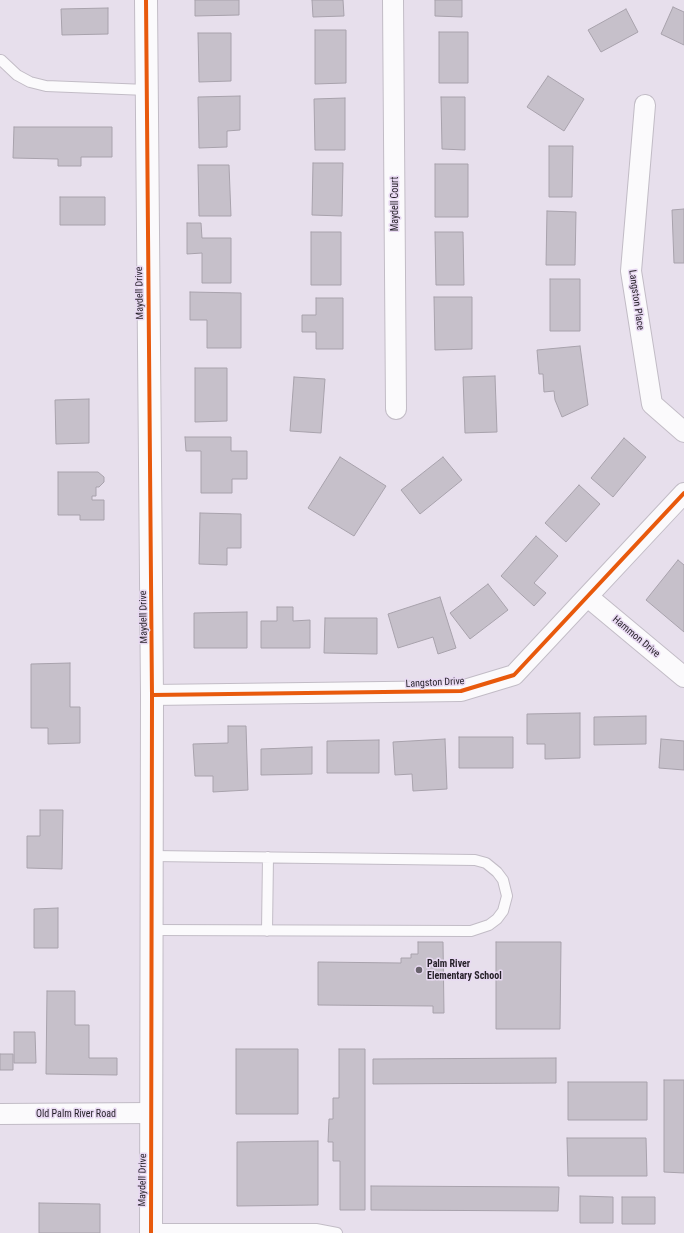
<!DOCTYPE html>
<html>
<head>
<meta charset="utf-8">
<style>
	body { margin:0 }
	canvas { display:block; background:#e7dfec }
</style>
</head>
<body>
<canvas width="684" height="1233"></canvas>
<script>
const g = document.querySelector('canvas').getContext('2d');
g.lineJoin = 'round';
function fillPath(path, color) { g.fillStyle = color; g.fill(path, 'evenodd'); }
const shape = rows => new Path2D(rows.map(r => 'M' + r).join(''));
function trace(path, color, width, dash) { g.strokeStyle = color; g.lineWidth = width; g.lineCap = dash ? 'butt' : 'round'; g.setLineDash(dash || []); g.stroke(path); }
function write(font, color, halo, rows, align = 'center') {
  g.font = font + ' "Roboto Condensed",sans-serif'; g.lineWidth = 3; g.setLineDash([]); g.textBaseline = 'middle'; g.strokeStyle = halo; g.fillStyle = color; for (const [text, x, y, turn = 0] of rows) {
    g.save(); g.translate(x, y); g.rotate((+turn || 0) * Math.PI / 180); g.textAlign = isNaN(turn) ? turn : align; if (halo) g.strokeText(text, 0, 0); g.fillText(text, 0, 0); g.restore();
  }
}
const building = shape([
	[195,0,239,0,239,15,195,16,195,0],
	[312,0,343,0,344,16,313,17,312,0],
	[435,0,462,0,462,17,435,16,435,0],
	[673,7,684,12,684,45,661,34,673,7],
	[108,8,108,34,62,35,61,9,108,8],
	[626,9,638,32,601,52,588,30,626,9],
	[315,30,346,30,346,83,315,84,315,30],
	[439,32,468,32,468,83,439,83,439,32],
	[198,33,231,33,231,81,199,82,198,33],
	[548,76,584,99,564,131,527,107,548,76],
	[240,96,240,130,227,131,227,147,199,148,198,97,240,96],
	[441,97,465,97,465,150,442,149,441,97],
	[345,98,345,150,315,150,314,99,345,98],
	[14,127,112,127,112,157,81,157,81,166,58,166,58,159,13,158,14,127],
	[549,146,573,146,572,197,549,197,549,146],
	[313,163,343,163,342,216,312,215,313,163],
	[435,164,468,164,468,217,435,217,435,164],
	[198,165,229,165,231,216,199,216,198,165],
	[60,197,105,197,105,225,60,225,60,197],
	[684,209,684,263,674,263,672,210,684,209],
	[547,211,576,212,575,265,546,265,547,211],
	[187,223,201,223,202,238,231,238,231,283,202,283,202,253,187,254,187,223],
	[311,232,341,232,341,285,311,285,311,232],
	[435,232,463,232,464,285,436,285,435,232],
	[550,279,580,279,580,331,550,331,550,279],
	[190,292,241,293,241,348,207,348,207,320,190,320,190,292],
	[434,297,472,297,472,349,435,350,434,297],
	[316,298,343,298,343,349,316,349,316,332,302,332,302,315,316,315,316,298],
	[580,346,588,405,562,417,555,400,554,391,544,392,543,374,539,374,537,350,580,346],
	[195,368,227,368,227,421,195,422,195,368],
	[495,376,497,432,465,433,463,377,495,376],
	[294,377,325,379,321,433,290,431,294,377],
	[89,399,89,443,56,444,55,400,89,399],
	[185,437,231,437,231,451,247,451,247,479,232,479,232,493,201,493,201,451,186,451,185,437],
	[624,438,646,457,613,497,591,478,624,438],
	[340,457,386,486,354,536,308,508,340,457],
	[443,457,462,480,420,514,401,490,443,457],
	[58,472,98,472,104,477,104,482,99,487,96,487,96,496,92,496,92,500,104,500,104,520,80,520,80,515,58,515,58,472],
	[579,485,600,504,566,542,545,523,579,485],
	[200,513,241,514,241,548,227,548,227,565,199,564,200,513],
	[536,536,558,556,534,583,546,593,534,606,501,576,536,536],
	[678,560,684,565,684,632,646,600,678,560],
	[488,584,508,610,470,639,450,613,488,584],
	[440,597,456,648,438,654,433,637,398,648,388,614,440,597],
	[277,607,293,607,293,621,310,620,310,648,261,648,261,621,277,621,277,607],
	[247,612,247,648,194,648,194,613,247,612],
	[325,618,377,618,377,654,324,653,325,618],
	[70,663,70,707,80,707,80,743,48,744,48,728,31,728,31,664,70,663],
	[580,713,580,758,545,759,545,744,527,744,527,714,580,713],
	[646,716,646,744,594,745,594,717,646,716],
	[228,726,246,726,248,790,213,792,213,776,195,776,193,744,228,743,228,726],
	[459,737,513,737,513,768,459,768,459,737],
	[445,739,447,789,413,791,412,774,395,775,393,742,445,739],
	[661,739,684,741,684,770,659,768,661,739],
	[379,740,379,773,327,773,327,741,379,740],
	[312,747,312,774,261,775,261,749,312,747],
	[40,810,63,810,62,869,27,868,27,836,40,836,40,810],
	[58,908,58,948,34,948,34,909,58,908],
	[418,942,443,942,444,1013,433,1013,433,1006,318,1005,318,962,401,963,401,958,411,958,411,954,418,954,418,942],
	[496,942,561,942,560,1029,496,1029,496,942],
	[47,991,75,991,75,1025,89,1025,89,1058,117,1058,117,1075,46,1074,47,991],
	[14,1032,35,1032,36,1063,14,1063,14,1032],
	[236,1049,298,1049,298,1114,236,1114,236,1049],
	[339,1049,365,1049,365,1210,340,1210,340,1161,333,1161,333,1142,328,1142,329,1119,333,1119,333,1098,339,1098,339,1049],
	[0,1054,13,1054,13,1070,0,1070,0,1054],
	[556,1058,556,1083,373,1084,373,1059,556,1058],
	[664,1080,684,1080,684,1173,664,1172,664,1080],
	[568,1082,647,1082,647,1120,568,1120,568,1082],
	[567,1138,646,1138,647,1176,568,1176,567,1138],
	[318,1141,318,1205,237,1206,237,1142,318,1141],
	[371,1186,559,1187,558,1211,371,1210,371,1186],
	[580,1196,613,1197,613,1223,580,1223,580,1196],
	[622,1197,655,1197,655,1224,622,1224,622,1197],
	[39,1203,100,1204,100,1233,39,1233,39,1203]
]);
fillPath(building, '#c6c0ca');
trace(building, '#a8a2ac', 1);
const service = shape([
	[1,60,17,75,30,82,46,86,147,90],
	[152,856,475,860,486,863,497,872,503,880,507,896,503,911,497,919,489,925,471,931,152,930],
	[267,931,268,857],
	[151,1229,316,1229,337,1233]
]);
const minor = shape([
	[393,0,396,409],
	[645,105,631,271,652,404,684,432],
	[588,597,684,677],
	[152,695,461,691,514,675,684,493],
	[0,1114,152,1113]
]);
const tertiary = shape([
	[146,0,152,695,151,1233]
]);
trace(service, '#c2bcc6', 12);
trace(minor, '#c2bcc6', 22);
trace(tertiary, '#c2bcc6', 24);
trace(service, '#fbfafc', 10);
trace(minor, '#fbfafc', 20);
trace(tertiary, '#fbfafc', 22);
trace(shape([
	[146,0,152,695,151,1233],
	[152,695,461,691,514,675,684,493]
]), '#e8590c', 4);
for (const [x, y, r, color] of [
	[419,970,4,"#68626c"]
]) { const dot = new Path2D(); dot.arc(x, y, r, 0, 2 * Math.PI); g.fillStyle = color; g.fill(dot); trace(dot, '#e8d9f2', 1.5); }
write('10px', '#241f27', '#e8d9f2', [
	["Maydell Court",395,204,-90],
	["Maydell Drive",140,293,-91],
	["Langston Place",636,300,82],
	["Maydell Drive",144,617,-91],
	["Hammon Drive",636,637,40],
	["Langston Drive",435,683,-3],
	["Old Palm River Road",76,1114],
	["Maydell Drive",143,1180,-89]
]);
write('bold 10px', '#241f27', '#e8d9f2', [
	["Palm River",427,964],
	["Elementary School",427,976]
], 'left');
</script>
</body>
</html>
